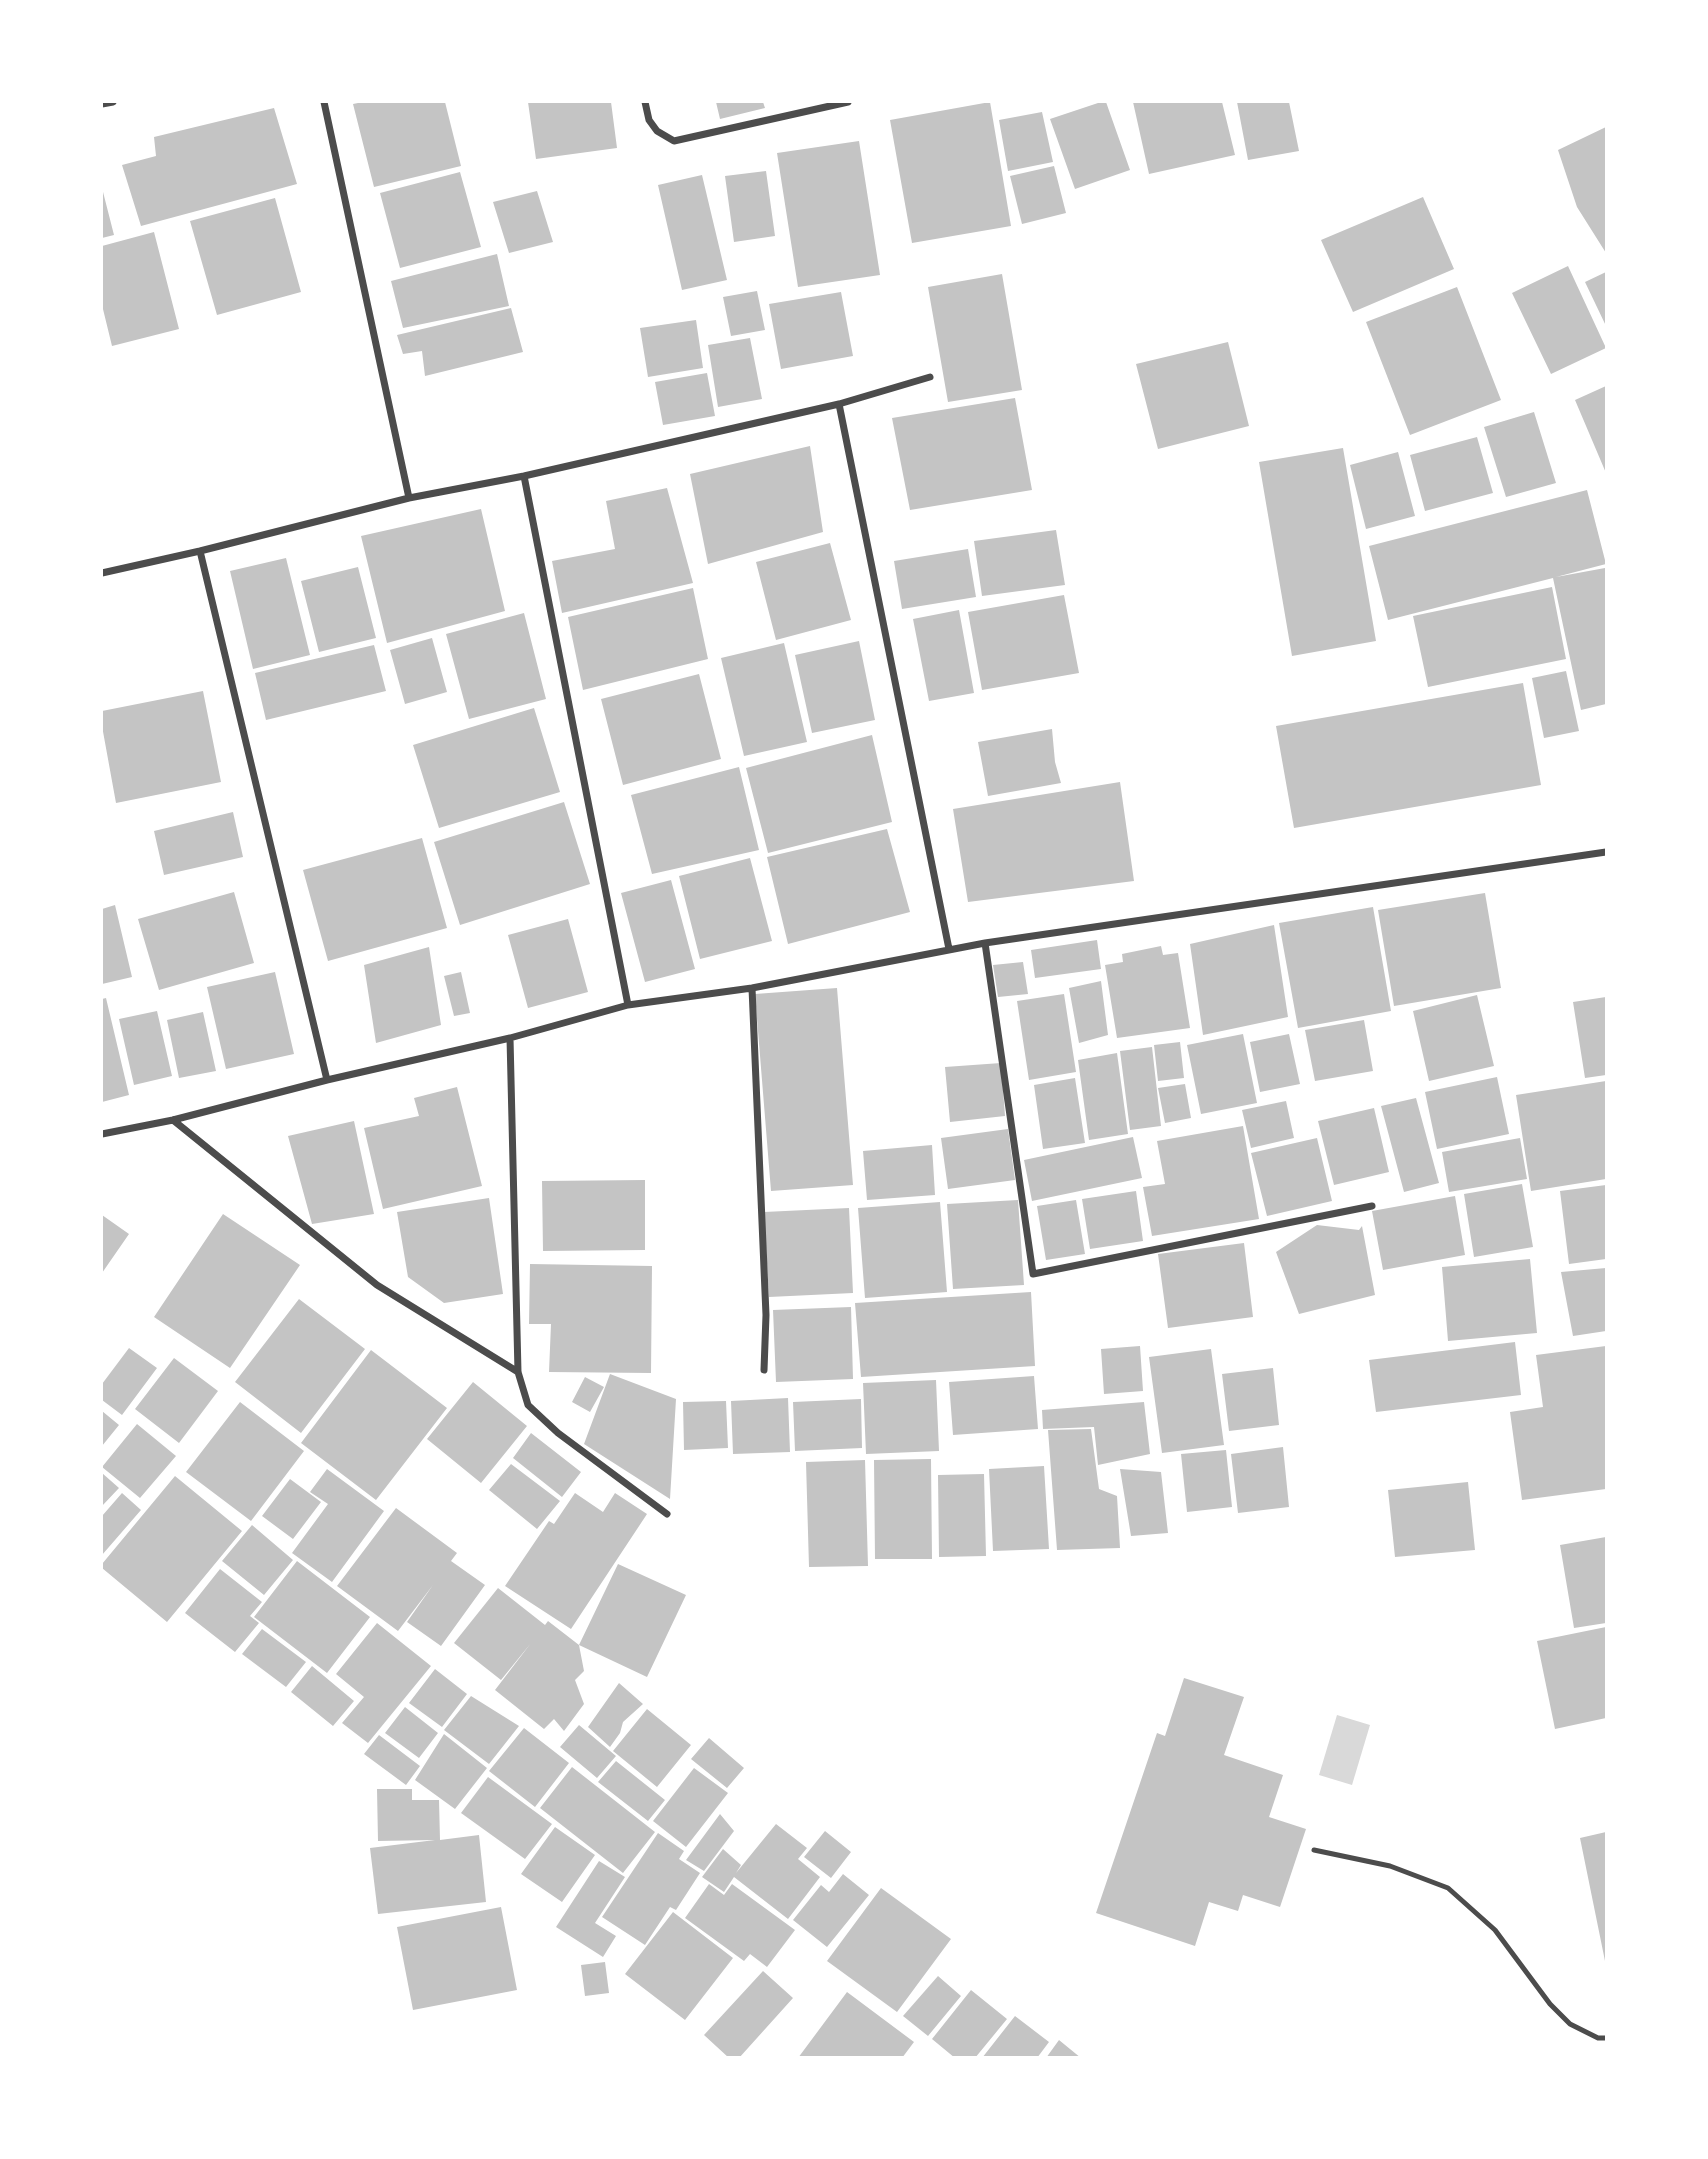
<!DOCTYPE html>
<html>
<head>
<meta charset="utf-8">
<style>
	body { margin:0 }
	#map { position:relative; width:1708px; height:2159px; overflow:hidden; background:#fff; font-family:Helvetica,sans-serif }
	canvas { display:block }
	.frame { position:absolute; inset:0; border:103px solid #fff; pointer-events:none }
</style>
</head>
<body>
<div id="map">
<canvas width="1708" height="2159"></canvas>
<div class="frame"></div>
</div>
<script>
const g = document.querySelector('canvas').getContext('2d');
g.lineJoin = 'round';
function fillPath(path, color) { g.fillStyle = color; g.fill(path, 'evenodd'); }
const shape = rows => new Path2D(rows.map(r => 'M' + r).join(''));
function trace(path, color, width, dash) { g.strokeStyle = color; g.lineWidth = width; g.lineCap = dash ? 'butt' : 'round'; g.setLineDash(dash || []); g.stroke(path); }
fillPath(shape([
	[1337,1715,1370,1725,1352,1785,1319,1775]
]), '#d9d9d9');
fillPath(shape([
	[363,102,445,102,461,166,374,187,353,104],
	[528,102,611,102,617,148,536,159],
	[716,102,763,102,765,108,720,119],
	[990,102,1011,226,912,243,890,120],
	[1101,102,1106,102,1130,170,1075,189,1050,119],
	[1133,102,1222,102,1235,155,1149,174],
	[1237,102,1289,102,1299,151,1248,160],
	[274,108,297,184,141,226,122,165,156,156,154,137],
	[1042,112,1053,162,1008,171,999,120],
	[1606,127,1606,253,1577,207,1558,150],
	[859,141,880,275,798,287,777,153],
	[1054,166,1066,213,1022,224,1010,176],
	[766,171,775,236,734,242,725,176],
	[460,172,481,247,400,268,380,193],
	[702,175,727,280,682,290,658,185],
	[102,188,114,235,102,238],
	[537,191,553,242,509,253,493,202],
	[1423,197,1454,269,1353,312,1321,240],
	[275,198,301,292,217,315,190,221],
	[154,232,179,329,112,346,102,305,102,246],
	[497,254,509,306,403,328,391,281],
	[1568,266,1606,348,1551,374,1512,293],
	[1606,272,1606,326,1585,282],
	[1002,274,1022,390,948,402,928,287],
	[1457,287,1501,400,1410,435,1366,322],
	[757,291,765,330,731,336,723,297],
	[841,292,853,356,781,369,769,304],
	[511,308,523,352,425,376,422,351,403,354,397,335],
	[696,320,703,368,648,377,640,328],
	[750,338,762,399,718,407,708,345],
	[1228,342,1249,426,1158,449,1136,364],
	[707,373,715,416,663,425,655,382],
	[1606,386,1606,473,1575,400],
	[1015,398,1032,490,910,510,892,418],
	[1534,412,1556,483,1506,497,1484,427],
	[1477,437,1493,493,1425,511,1410,455],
	[810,446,823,532,708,564,690,474],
	[1343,448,1376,641,1292,656,1259,462],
	[1398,452,1415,516,1366,529,1350,465],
	[667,488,693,583,562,613,552,561,615,549,606,501],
	[1587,490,1606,564,1556,577,1605,568,1606,578,1606,704,1581,710,1553,578,1388,620,1369,546],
	[481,509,505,611,387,643,361,536],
	[1056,530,1065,585,982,596,974,541],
	[830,543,851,620,776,640,756,562],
	[968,549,976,597,902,609,894,561],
	[286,558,310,655,253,669,230,571],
	[358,567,376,638,319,652,301,581],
	[1552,587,1566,659,1428,687,1413,616],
	[693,588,708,659,583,690,568,617],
	[1064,595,1079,673,982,690,968,612],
	[959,610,974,693,929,701,913,619],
	[524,613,546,699,469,719,446,634],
	[432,638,447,692,405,704,390,650],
	[859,641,875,720,812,733,795,655],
	[784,643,807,742,744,756,721,658],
	[374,645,386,691,266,720,255,673],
	[1566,671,1579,731,1544,738,1532,678],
	[699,674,721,759,623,785,601,699],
	[1523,683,1541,785,1294,828,1276,726],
	[203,691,221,782,116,803,102,726,102,711],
	[534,708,560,792,439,828,413,745],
	[1052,729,1055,762,1061,783,988,796,978,742],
	[872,735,892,822,768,853,746,768],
	[739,767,759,850,652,874,631,795],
	[1120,782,1134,881,968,902,953,809],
	[564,802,590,884,460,925,434,842],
	[233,812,243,857,164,875,154,831],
	[887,829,910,912,788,944,767,857],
	[422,838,447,928,328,961,303,870],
	[750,858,772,941,700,959,679,876],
	[671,880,695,969,645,982,621,893],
	[234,892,254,963,159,990,138,919],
	[1485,893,1501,988,1394,1006,1378,910],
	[115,905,132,977,102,984,102,909],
	[1373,907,1391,1011,1298,1028,1279,923],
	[568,919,588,992,528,1008,508,935],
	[1274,925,1288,1017,1203,1035,1190,944],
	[1097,940,1101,969,1035,978,1031,950],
	[1161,946,1163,955,1178,953,1190,1028,1117,1038,1105,965,1123,962,1122,954],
	[429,947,441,1025,376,1043,364,965],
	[1023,962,1028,994,998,997,993,965],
	[275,972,294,1054,226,1069,207,987],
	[461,972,470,1013,454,1016,444,976],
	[1101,981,1108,1035,1079,1043,1069,988],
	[837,988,853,1185,771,1191,755,994],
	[1064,994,1076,1072,1029,1080,1017,1001],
	[1477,995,1494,1066,1429,1081,1413,1011],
	[1606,997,1606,1075,1585,1078,1573,1002],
	[106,998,129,1095,102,1102,102,999],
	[157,1011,172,1076,134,1085,119,1019],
	[203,1012,216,1071,179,1078,167,1020],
	[1364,1020,1373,1071,1315,1081,1305,1030],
	[1243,1034,1257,1103,1201,1114,1187,1045],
	[1289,1034,1300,1084,1260,1092,1250,1042],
	[1180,1042,1184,1078,1158,1081,1154,1045],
	[1152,1047,1161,1126,1130,1130,1120,1051],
	[1117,1053,1128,1134,1089,1140,1078,1060],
	[1001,1063,1005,1116,950,1122,945,1067],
	[1497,1077,1509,1134,1437,1149,1425,1092],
	[1075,1078,1085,1143,1043,1149,1034,1085],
	[1606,1081,1606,1179,1531,1191,1516,1095],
	[1185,1084,1191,1118,1165,1123,1158,1088],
	[457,1087,482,1186,383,1209,364,1128,419,1116,414,1098],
	[1416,1098,1439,1183,1404,1192,1381,1106],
	[1286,1101,1294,1138,1251,1148,1242,1110],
	[1374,1108,1389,1172,1334,1185,1318,1121],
	[354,1121,374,1214,312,1224,288,1136],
	[1243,1126,1259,1219,1152,1236,1143,1187,1165,1184,1157,1141],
	[1008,1129,1015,1180,948,1189,941,1138],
	[1133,1137,1142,1178,1032,1201,1024,1160],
	[1317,1138,1332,1201,1267,1216,1251,1153],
	[1520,1138,1527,1179,1449,1192,1442,1152],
	[932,1145,935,1195,867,1200,863,1151],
	[645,1180,645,1250,543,1251,542,1181],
	[1522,1184,1533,1247,1474,1257,1464,1194],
	[1606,1185,1606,1259,1569,1264,1560,1191],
	[1136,1191,1143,1241,1090,1249,1082,1199],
	[1455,1196,1465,1255,1383,1270,1372,1211],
	[489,1198,503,1294,444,1303,408,1277,397,1212],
	[1018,1200,1024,1285,953,1289,947,1204],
	[1076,1200,1085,1254,1046,1260,1037,1206],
	[940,1202,947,1292,865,1298,858,1208],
	[849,1208,853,1293,769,1297,764,1212],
	[223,1214,300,1265,230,1368,154,1317],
	[102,1215,129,1234,102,1273],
	[1317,1225,1359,1230,1362,1226,1375,1295,1299,1314,1276,1252],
	[1244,1243,1253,1317,1168,1328,1158,1254],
	[1530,1259,1537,1333,1448,1341,1442,1267],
	[530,1264,652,1266,651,1373,549,1372,551,1324,529,1324],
	[1606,1268,1606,1331,1573,1336,1561,1272],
	[1031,1292,1035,1366,861,1377,855,1303],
	[299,1299,365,1349,301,1433,235,1382],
	[851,1307,853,1379,776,1382,773,1310],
	[1515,1342,1521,1395,1376,1412,1369,1360],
	[1140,1346,1143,1391,1104,1394,1101,1349],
	[1606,1346,1606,1489,1522,1500,1510,1412,1543,1407,1536,1355],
	[129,1348,157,1368,122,1415,102,1400,102,1384],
	[1211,1349,1224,1445,1162,1453,1149,1357],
	[371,1350,447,1408,376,1500,301,1443],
	[174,1358,218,1391,179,1443,135,1409],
	[1273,1368,1279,1425,1229,1431,1222,1374],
	[610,1374,676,1399,670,1499,584,1444],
	[1034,1376,1038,1429,953,1435,949,1382],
	[585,1377,604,1387,590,1412,572,1402],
	[936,1380,939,1451,866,1454,863,1383],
	[473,1382,527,1426,481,1483,427,1439],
	[788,1398,790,1452,733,1454,731,1401],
	[861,1399,862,1448,795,1451,793,1402],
	[726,1401,728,1448,684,1450,683,1402],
	[240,1402,304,1451,251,1521,186,1472],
	[1144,1402,1150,1454,1098,1465,1094,1427,1043,1429,1042,1410],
	[102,1411,119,1425,102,1446],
	[137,1424,176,1456,140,1498,102,1467],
	[1091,1429,1099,1489,1117,1496,1120,1548,1057,1550,1048,1430],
	[531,1433,581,1472,562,1497,513,1458],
	[1283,1447,1289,1507,1238,1513,1231,1454],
	[1226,1450,1232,1507,1187,1512,1181,1454],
	[931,1459,932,1559,875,1559,874,1460],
	[865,1460,868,1566,809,1567,806,1462],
	[511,1464,560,1501,537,1529,489,1490],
	[1044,1466,1049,1549,993,1551,989,1469],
	[327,1469,384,1511,332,1582,292,1553,328,1504,310,1492],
	[1120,1469,1161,1472,1168,1533,1131,1536],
	[102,1473,119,1488,102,1506],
	[984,1474,986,1556,939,1557,938,1475],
	[175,1476,242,1531,167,1622,102,1568,102,1564],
	[290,1479,321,1502,293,1539,262,1516],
	[1468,1482,1475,1550,1395,1557,1388,1490],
	[122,1493,141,1510,102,1555,102,1516],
	[575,1493,603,1512,615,1493,647,1514,571,1629,505,1586,549,1521,554,1524],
	[396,1508,457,1553,451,1561,485,1585,441,1646,407,1622,433,1585,398,1631,337,1586],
	[252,1525,293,1560,264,1595,222,1561],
	[1606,1537,1606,1623,1574,1628,1560,1545],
	[297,1561,370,1617,327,1673,254,1617],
	[618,1564,686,1595,647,1677,579,1645],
	[220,1569,262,1602,250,1616,259,1623,235,1652,185,1613],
	[498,1588,545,1625,548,1621,579,1645,584,1671,575,1680,584,1704,564,1731,554,1719,544,1729,495,1690,531,1643,501,1680,454,1643],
	[377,1623,431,1666,368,1743,342,1723,364,1697,336,1674],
	[1606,1627,1606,1718,1555,1729,1537,1641],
	[262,1629,306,1662,286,1687,242,1654],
	[312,1666,354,1701,333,1726,291,1692],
	[435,1669,467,1694,442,1727,409,1703],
	[1184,1678,1244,1697,1224,1755,1283,1775,1269,1817,1306,1829,1280,1907,1243,1895,1238,1911,1209,1902,1195,1946,1096,1913,1157,1733,1165,1736],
	[619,1683,643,1704,623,1722,620,1733,610,1747,588,1727],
	[471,1696,519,1726,489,1764,444,1730],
	[405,1707,438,1733,419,1758,385,1733],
	[647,1709,691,1745,657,1787,613,1751],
	[579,1725,616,1756,597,1778,560,1747],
	[524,1728,569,1763,535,1807,489,1771],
	[444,1734,487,1768,455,1809,415,1780],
	[379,1735,420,1766,406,1785,364,1754],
	[709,1738,744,1768,727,1788,691,1759],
	[616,1761,665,1800,648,1821,598,1782],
	[572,1767,655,1832,623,1873,540,1808],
	[694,1768,728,1793,686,1847,653,1821],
	[488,1777,552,1824,525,1859,461,1813],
	[377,1789,412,1789,412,1800,439,1800,440,1840,479,1835,486,1902,378,1914,370,1848,435,1840,378,1841],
	[720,1814,734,1831,704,1871,686,1860],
	[776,1824,807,1848,798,1859,820,1877,788,1919,734,1877,724,1892,702,1877,723,1849,741,1865,736,1873],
	[555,1827,595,1855,562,1902,521,1874],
	[825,1831,851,1852,831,1878,804,1857],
	[1606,1832,1606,1961,1605,1961,1580,1838],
	[658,1833,684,1851,679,1859,700,1873,676,1910,670,1907,645,1945,602,1917],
	[599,1861,625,1877,595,1923,616,1936,603,1957,556,1927],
	[843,1874,869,1895,827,1947,793,1920,821,1885,829,1892],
	[709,1884,724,1895,732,1884,795,1930,767,1967,750,1954,744,1961,685,1918],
	[881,1888,951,1939,897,2012,827,1961],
	[501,1907,517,1990,413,2010,397,1927],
	[673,1912,733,1958,685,2020,625,1974],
	[605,1962,609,1993,585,1996,581,1965],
	[763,1971,793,1998,739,2058,729,2058,704,2035],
	[938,1976,961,1996,928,2036,903,2016],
	[971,1990,1007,2019,975,2058,955,2058,932,2039],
	[847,1992,914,2042,902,2058,798,2058],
	[1015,2016,1049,2042,1037,2058,982,2058],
	[1059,2040,1081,2058,1046,2058]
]), '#c4c4c4');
trace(shape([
	[1314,1850,1390,1866,1448,1888,1495,1930,1550,2004,1570,2024,1598,2038,1606,2038]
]), '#4c4c4c', 5);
trace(shape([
	[324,102,409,498],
	[645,102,649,120,657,131,674,141,848,102],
	[102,104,113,102],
	[839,404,949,949],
	[524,476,628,1005],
	[200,551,327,1080],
	[102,573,200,551,409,498,524,476,839,404,930,377],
	[985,943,1033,1274,1372,1206],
	[752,988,766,1315,764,1370],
	[510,1038,518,1372,528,1405,558,1433,667,1514],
	[173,1120,377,1285,518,1372],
	[102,1134,173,1120,327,1080,510,1038,628,1005,752,988,985,943,1606,852]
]), '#4c4c4c', 7);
</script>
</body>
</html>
